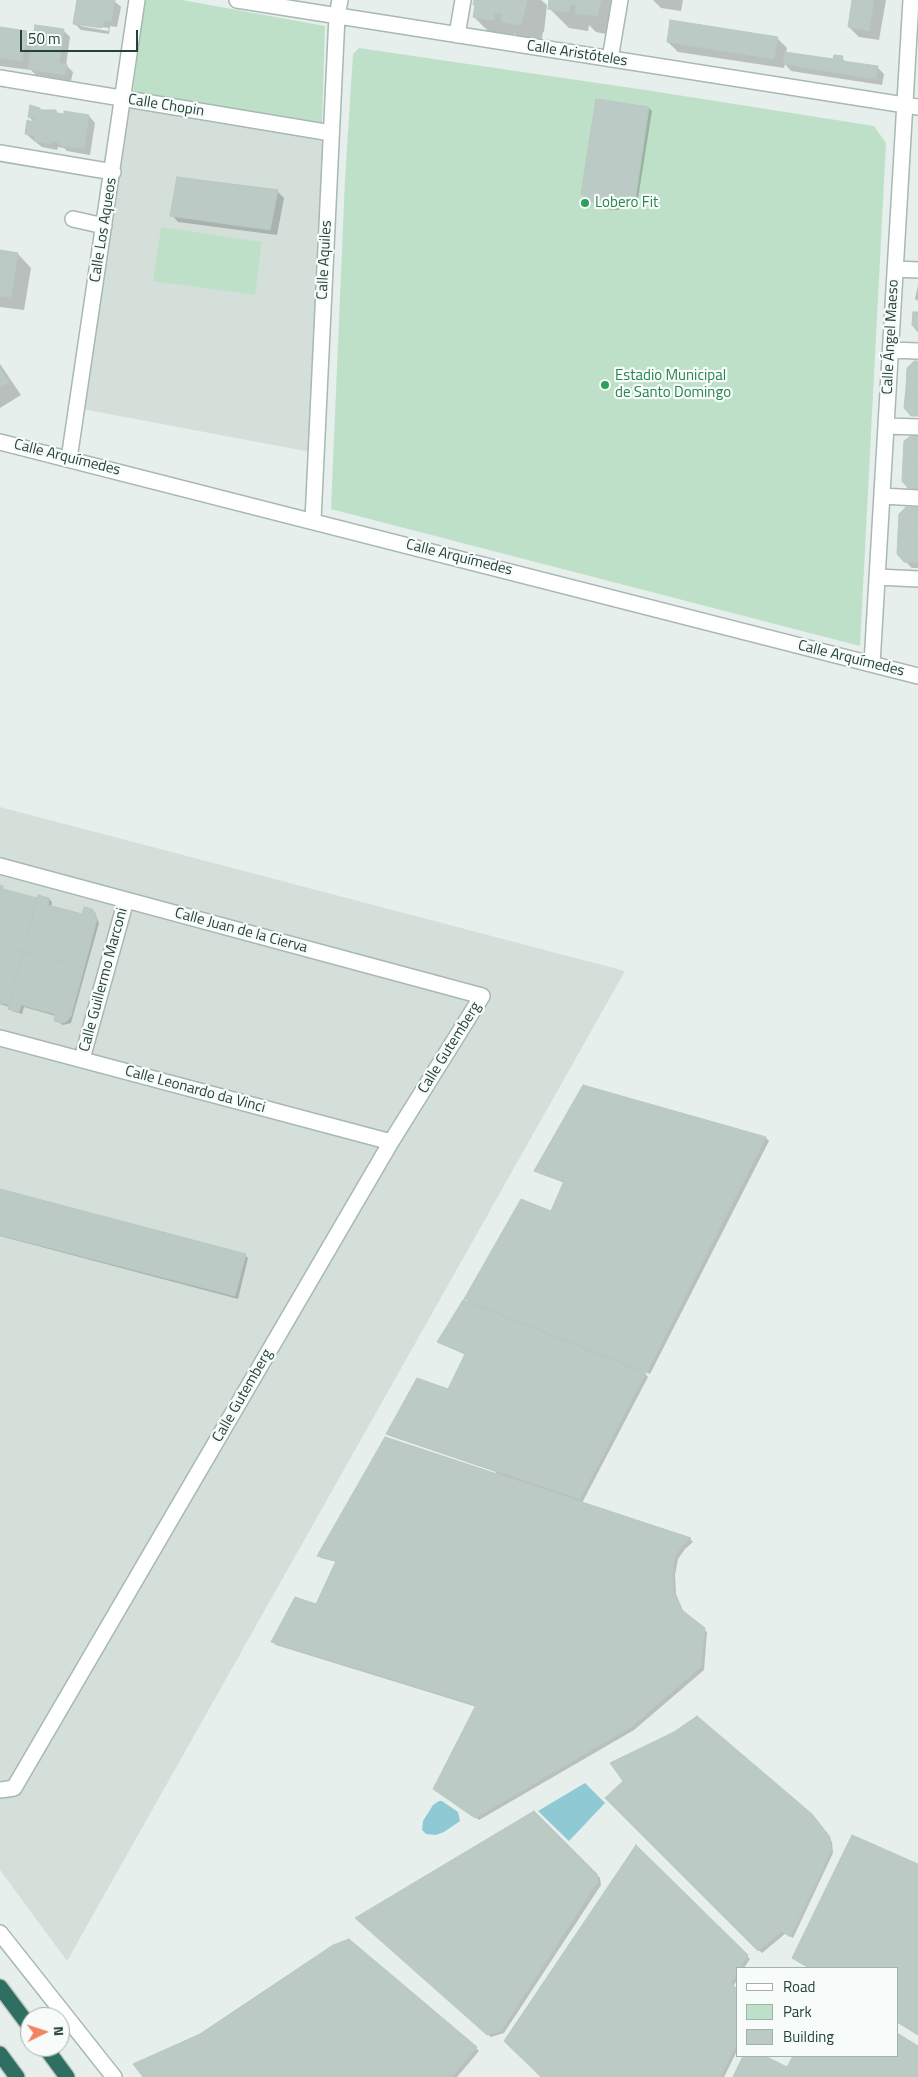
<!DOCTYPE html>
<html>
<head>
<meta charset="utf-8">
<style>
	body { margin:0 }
	#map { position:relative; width:918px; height:2077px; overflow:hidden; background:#e6efeb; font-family:"Titillium Web",sans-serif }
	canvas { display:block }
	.legend { position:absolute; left:736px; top:1967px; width:162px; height:90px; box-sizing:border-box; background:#f7fbf9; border:1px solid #a3b1ad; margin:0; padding:6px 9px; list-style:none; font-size:15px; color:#24423a }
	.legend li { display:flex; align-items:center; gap:10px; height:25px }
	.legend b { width:25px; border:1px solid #a3b1ad }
	.north { position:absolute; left:20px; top:2007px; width:50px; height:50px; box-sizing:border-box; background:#f7fbf9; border:1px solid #a3b1ad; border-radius:50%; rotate:86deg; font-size:14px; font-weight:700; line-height:20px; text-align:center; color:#24423a }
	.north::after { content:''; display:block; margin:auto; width:18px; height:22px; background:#f4845f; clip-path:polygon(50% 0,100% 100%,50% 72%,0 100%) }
	.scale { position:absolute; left:20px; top:30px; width:118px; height:22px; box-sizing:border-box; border:2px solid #24423a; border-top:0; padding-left:6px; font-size:15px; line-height:18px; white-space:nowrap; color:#24423a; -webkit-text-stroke:4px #f7fbf9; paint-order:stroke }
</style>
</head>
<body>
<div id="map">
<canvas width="918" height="2077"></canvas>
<ul class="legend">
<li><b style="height:6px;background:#fff"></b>Road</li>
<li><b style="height:14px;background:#bfe0c8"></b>Park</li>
<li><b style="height:14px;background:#bbcac4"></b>Building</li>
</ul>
<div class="north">N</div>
<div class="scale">50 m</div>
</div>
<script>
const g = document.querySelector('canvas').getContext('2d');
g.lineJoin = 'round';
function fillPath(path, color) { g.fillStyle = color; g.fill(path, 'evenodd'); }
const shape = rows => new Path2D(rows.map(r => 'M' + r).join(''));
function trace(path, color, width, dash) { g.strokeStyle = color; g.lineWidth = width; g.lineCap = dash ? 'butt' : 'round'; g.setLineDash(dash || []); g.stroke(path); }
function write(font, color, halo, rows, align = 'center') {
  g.font = font + ' "Titillium Web",sans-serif'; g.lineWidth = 4.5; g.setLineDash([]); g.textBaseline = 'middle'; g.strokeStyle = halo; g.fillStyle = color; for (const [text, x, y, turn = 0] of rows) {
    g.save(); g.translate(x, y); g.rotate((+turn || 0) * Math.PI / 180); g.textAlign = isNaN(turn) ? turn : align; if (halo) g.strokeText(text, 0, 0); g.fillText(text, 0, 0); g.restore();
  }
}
fillPath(shape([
	[124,99,331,133,316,453,77,408],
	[0,807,625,971,67,1961,0,1870]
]), '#d4dfda');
fillPath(shape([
	[144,0,182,0,325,26,322,124,133,91],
	[359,48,652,91,874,126,886,143,860,646,331,509,345,179,353,54],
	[161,227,262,242,255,295,153,281]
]), '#bfe0c8');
fillPath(shape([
	[585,1783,605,1803,569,1841,538,1811],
	[439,1801,442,1801,458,1812,460,1821,444,1832,436,1835,426,1834,422,1830,423,1821,433,1805]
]), '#8ec9d4');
fillPath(shape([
	[78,0,114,1,121,7,117,27,110,26,109,34,81,30,74,23],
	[80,24,109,28,108,31,80,26],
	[476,0,541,0,547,5,544,32,543,32,541,44,522,41,514,33,513,40,494,37,474,17],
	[550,0,622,0,616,36,596,32,589,25,588,31,569,28,549,8],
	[653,0,683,0,681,11,661,8],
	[853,0,886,0,879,40,859,37,849,27],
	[0,28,26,32,34,39,64,31,70,37,66,65,73,72,71,81,36,75,31,70,0,66],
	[777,38,787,48,786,53,834,60,842,58,847,63,877,67,884,74,882,85,791,71,785,64,784,68,678,52,668,42],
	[649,108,652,111,637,205,617,210,606,209,595,204,586,196],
	[40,109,42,111,56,111,60,115,89,116,95,123,90,155,67,151,64,148,58,147,57,150,42,147,33,140,26,134,35,123,29,117],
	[277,191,284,198,277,235,178,222,172,215],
	[0,252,18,254,31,268,24,310,0,307],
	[918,285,918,301,915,299],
	[0,364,21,395,0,408],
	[918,509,918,568,912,568,898,554],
	[0,886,5,891,38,900,49,899,52,902,51,907,83,915,95,914,99,923,71,1023,63,1025,55,1020,56,1016,24,1007,22,1014,12,1011,9,1007,0,1004],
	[583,1086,766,1138,769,1141,650,1374,643,1371,648,1377,582,1503,690,1539,693,1542,685,1549,678,1559,675,1575,676,1594,684,1613,707,1632,704,1670,634,1730,479,1820,438,1792,477,1707,276,1645,273,1642,317,1606,337,1562,321,1558,318,1555,495,1474,496,1472,390,1436,387,1434,448,1391,466,1355,439,1342,471,1304,465,1298,552,1213,565,1183,538,1173,535,1170],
	[0,1190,245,1255,248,1258,238,1299,0,1236],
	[607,1798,815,1818,832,1842,833,1853,793,1938,786,1933,762,1953],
	[534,1813,600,1878,601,1885,504,2033,491,2037,357,1919],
	[637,1847,750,1959,744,1968,737,1968,737,1980,733,1987,737,1990,737,2051,724,2077,542,2077],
	[918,1866,918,2035,897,2022,897,1968,809,1968,797,1961],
	[897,2034,918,2047,918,2077,735,2077,745,2056,762,2056,787,2068,795,2056,897,2056],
	[476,2048,479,2051,457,2077,145,2077]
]), '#0003');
const building = shape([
	[77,0,115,0,111,21,104,20,102,28,73,24,77,0],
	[474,0,527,0,521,25,501,22,502,13,495,12,494,20,473,17,475,5,473,5,474,0],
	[549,0,601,0,597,16,575,13,577,5,570,4,569,12,548,9,549,0],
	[874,0,869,31,848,27,852,0,874,0],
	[670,20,778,37,774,59,667,42,670,20],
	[35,25,64,29,59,63,67,64,65,75,28,69,35,25],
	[0,27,27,31,22,61,0,58,0,27],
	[785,52,833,59,834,55,843,56,842,61,878,66,876,79,783,64,785,52],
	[596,99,649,107,635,202,626,206,614,208,602,206,590,201,581,194,596,99],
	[30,105,40,108,40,110,56,110,56,113,64,114,64,111,89,115,84,149,59,145,59,143,52,141,51,144,34,141,35,136,25,134,27,120,34,122,35,119,28,117,30,105],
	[177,177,278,190,270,230,170,216,177,177],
	[0,250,18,253,11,297,0,296,0,250],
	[913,312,918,312,918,332,912,325,913,312],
	[914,361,918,361,918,389,906,388,907,368,914,361],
	[0,369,9,382,0,387,0,369],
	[906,388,918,389,918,416,911,416,904,408,906,388],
	[912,435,918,435,918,462,903,461,904,441,912,435],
	[903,461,918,462,918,489,908,488,902,481,903,461],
	[906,507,918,507,918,535,898,533,899,514,906,507],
	[898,533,918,535,918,563,904,562,897,554,898,533],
	[0,885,3,886,3,889,37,898,23,952,0,946,0,885],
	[38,895,49,898,48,905,82,914,84,907,92,909,95,913,97,919,84,968,23,952,38,895],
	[0,946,23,952,9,1005,0,1003,0,946],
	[23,952,84,968,71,1016,66,1022,61,1023,54,1021,55,1014,21,1005,19,1012,8,1009,23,952],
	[583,1085,766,1137,647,1372,464,1299,521,1199,551,1211,564,1181,534,1171,583,1085],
	[0,1189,246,1254,235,1296,0,1235,0,1189],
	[463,1300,646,1373,580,1499,386,1434,417,1378,448,1389,465,1354,437,1342,463,1300],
	[385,1437,691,1538,682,1546,675,1556,673,1571,673,1590,682,1610,705,1628,701,1667,631,1727,475,1818,433,1789,476,1705,271,1642,295,1597,316,1604,336,1561,317,1556,385,1437],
	[697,1716,812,1814,830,1837,831,1850,823,1869,790,1937,782,1931,758,1951,605,1798,623,1781,610,1763,674,1732,697,1716],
	[534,1811,597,1874,598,1881,501,2031,487,2035,355,1918,534,1811],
	[852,1835,918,1864,918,2035,897,2022,897,1968,809,1968,792,1958,852,1835],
	[636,1845,748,1955,740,1968,737,1968,737,1973,731,1983,737,1989,737,2043,720,2077,541,2077,504,2041,636,1845],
	[349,1939,477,2047,452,2077,143,2077,133,2064,200,2034,333,1945,349,1939],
	[897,2033,918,2046,918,2077,733,2077,743,2056,765,2056,787,2067,793,2056,897,2056,897,2033]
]);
fillPath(building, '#bbcac4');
trace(building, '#b8c9c2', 1);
const minor = shape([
	[237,0,918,107],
	[457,35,463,0],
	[610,59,620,0],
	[0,78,331,133],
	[0,153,113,172],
	[73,219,104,226],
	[895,269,918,270],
	[891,350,918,351],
	[886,426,918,427],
	[0,442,918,676],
	[69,459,137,0],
	[882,496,918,498],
	[313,520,337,16,340,0],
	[877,577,918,579],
	[872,664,911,0],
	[0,866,482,996,391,1142,14,1788,0,1790],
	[0,1038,391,1142],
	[82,1059,126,900],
	[0,1933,114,2077]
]);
const highway = shape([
	[0,1987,30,2027],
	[45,2047,67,2077],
	[0,2054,17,2077]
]);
trace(minor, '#a8b8b2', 18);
trace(highway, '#c2cac8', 18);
trace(minor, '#fff', 15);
trace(highway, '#2f6f62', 15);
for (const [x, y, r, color] of [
	[585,203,5,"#2e9e5b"],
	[605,385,5,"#2e9e5b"]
]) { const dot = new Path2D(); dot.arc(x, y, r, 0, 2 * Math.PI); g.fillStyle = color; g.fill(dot); trace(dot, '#f7fbf9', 2); }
write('15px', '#24423a', '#f7fbf9', [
	["Calle Aristóteles",577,54,9],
	["Calle Chopin",166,106,9],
	["Calle Los Aqueos",104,230,-81],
	["Calle Aquiles",325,260,-87],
	["Calle Ángel Maeso",891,337,-87],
	["Calle Arquímedes",67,458,14],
	["Calle Arquímedes",459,558,14],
	["Calle Arquímedes",851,659,14],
	["Calle Juan de la Cierva",241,931,15],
	["Calle Guillermo Marconi",104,980,-75],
	["Calle Gutemberg",450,1048,-58],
	["Calle Leonardo da Vinci",195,1090,15],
	["Calle Gutemberg",243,1396,-60]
]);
write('15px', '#27864d', '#f7fbf9', [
	["Lobero Fit",595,203],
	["Estadio Municipal",615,376],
	["de Santo Domingo",615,393]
], 'left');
</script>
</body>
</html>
